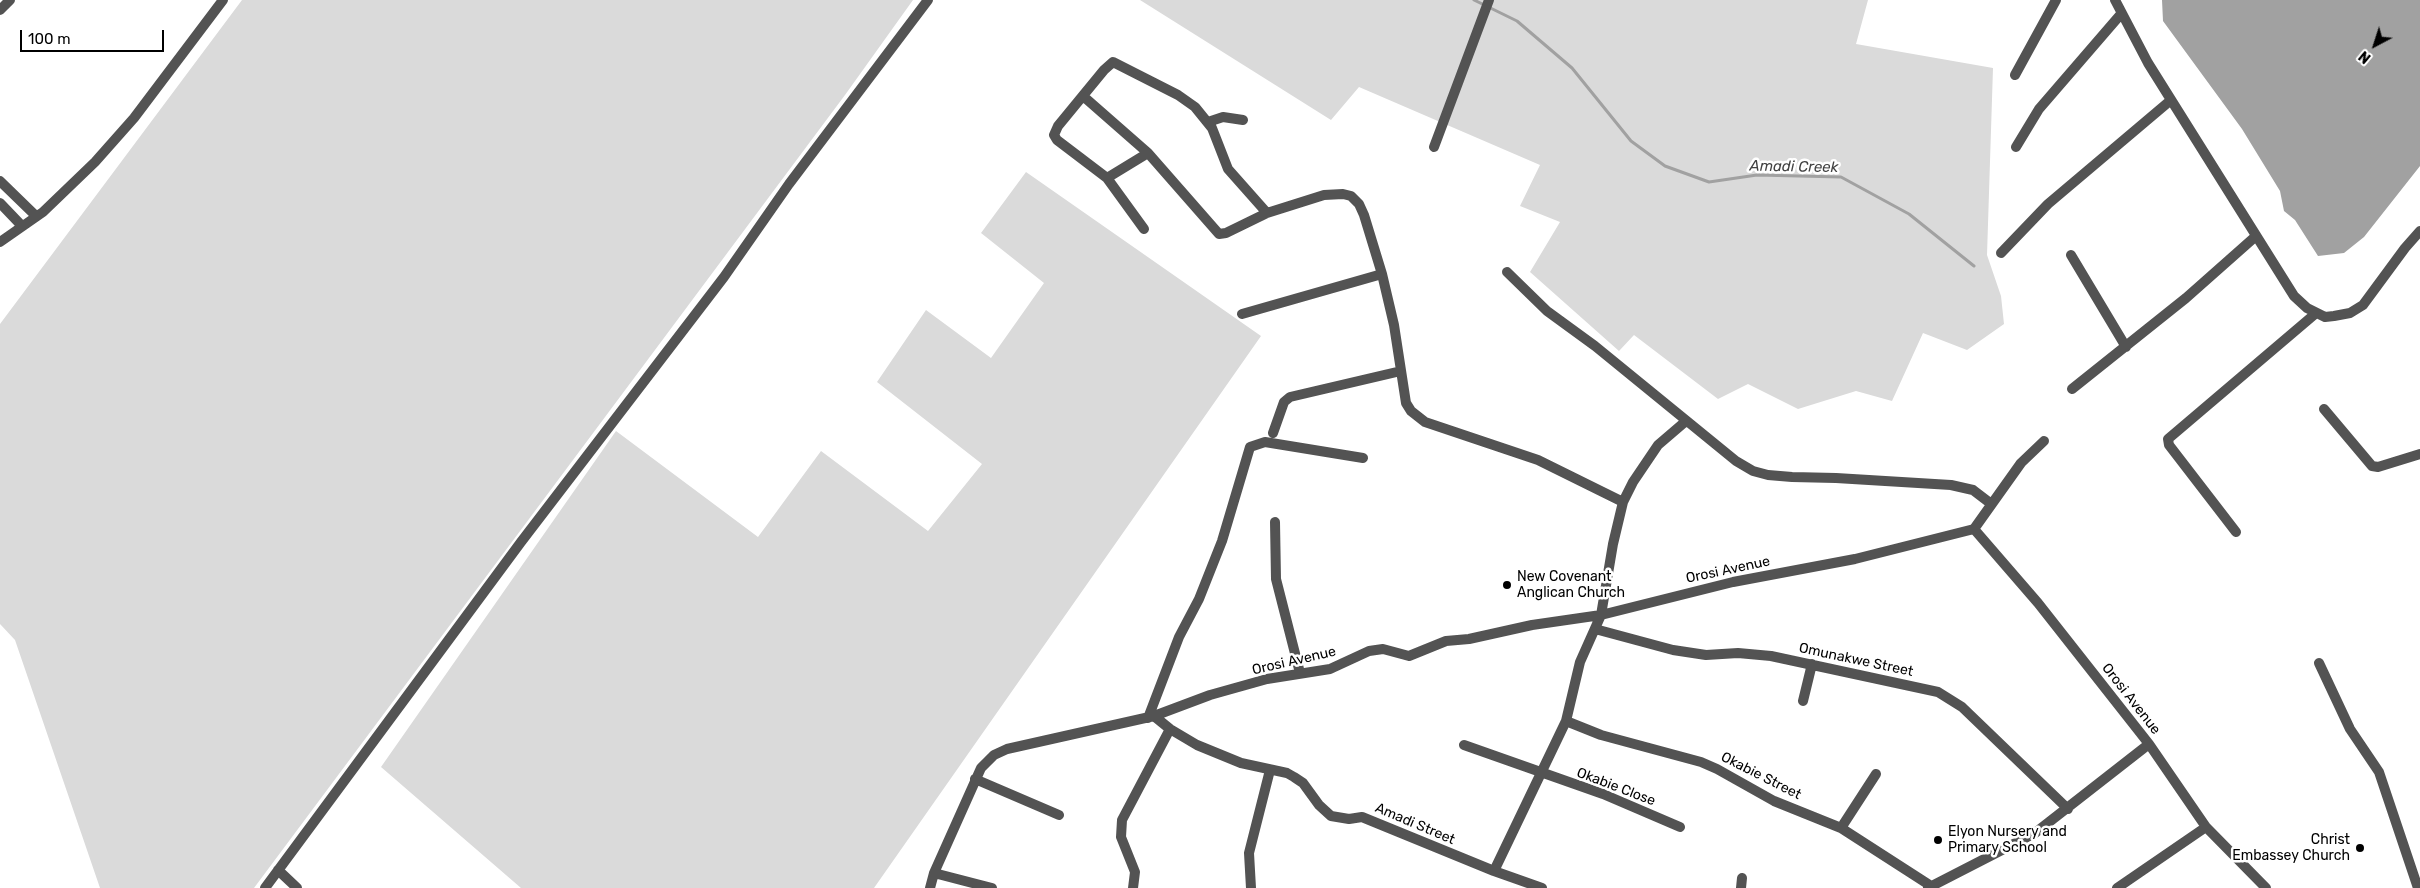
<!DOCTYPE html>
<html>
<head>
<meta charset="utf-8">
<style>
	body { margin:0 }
	#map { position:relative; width:2420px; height:888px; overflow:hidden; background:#fff; font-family:Rubik,sans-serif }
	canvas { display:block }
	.north { position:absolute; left:2350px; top:20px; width:50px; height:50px; -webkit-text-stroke:4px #fff; paint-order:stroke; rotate:220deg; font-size:14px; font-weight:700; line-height:20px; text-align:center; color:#000 }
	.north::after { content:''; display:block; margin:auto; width:18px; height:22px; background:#000; clip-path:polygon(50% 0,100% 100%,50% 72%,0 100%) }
	.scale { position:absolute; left:20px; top:30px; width:144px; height:22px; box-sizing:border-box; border:2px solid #000; border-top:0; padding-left:6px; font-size:15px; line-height:18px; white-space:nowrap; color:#000; -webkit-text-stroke:4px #fff; paint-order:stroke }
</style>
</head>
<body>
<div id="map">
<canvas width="2420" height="888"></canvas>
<div class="north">N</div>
<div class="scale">100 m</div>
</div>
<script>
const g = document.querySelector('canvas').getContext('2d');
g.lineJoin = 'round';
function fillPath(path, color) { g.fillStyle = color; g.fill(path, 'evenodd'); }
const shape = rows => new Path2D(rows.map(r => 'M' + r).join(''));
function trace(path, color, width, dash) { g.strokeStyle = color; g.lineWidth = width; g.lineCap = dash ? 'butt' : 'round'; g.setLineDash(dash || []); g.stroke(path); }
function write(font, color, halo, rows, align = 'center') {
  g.font = font + ' Rubik,sans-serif'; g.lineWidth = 5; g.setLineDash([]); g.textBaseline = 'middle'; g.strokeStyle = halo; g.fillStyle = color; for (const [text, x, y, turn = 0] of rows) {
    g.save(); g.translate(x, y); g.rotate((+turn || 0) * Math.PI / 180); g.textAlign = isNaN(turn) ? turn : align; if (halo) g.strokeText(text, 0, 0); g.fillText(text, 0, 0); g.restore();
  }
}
fillPath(shape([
	[242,0,913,0,845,95,254,888,100,888,15,640,0,624,0,324],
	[1140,0,1868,0,1856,44,1993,68,1987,255,2001,296,2004,324,1967,350,1923,333,1892,401,1856,391,1798,409,1748,384,1718,399,1634,335,1619,351,1530,272,1560,222,1520,206,1540,165,1359,87,1331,120],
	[1026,172,1261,336,874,888,521,888,381,767,616,431,758,537,821,451,928,531,982,464,877,382,926,310,991,358,1044,283,981,233]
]), '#dadada');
fillPath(shape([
	[2162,0,2420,0,2420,166,2364,237,2344,253,2318,256,2295,220,2284,211,2280,191,2242,129,2163,21]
]), '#a1a1a1');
trace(shape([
	[1474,0,1517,21,1572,68,1631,141,1665,166,1709,182,1757,175,1841,177,1909,214,1974,266]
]), '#a1a1a1', 3);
trace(shape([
	[2115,0,2148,63,2294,296,2307,308,2325,317,2334,316,2350,313,2363,305,2405,248,2420,231],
	[0,10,10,0],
	[2015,75,2056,0],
	[1083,96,1148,153,1219,234,1226,233,1267,213,1324,195,1343,194,1351,196,1359,204,1364,215,1382,274,1394,325,1406,403,1411,411,1425,422,1538,460,1623,502],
	[1208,122,1223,117,1243,120],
	[1434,147,1489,0],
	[2016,147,2039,109,2121,14],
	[1107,178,1148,153],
	[0,181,36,216],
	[0,203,22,226],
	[1144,229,1107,178,1057,140,1054,135,1058,126,1104,70,1113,62,1178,95,1195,107,1212,128,1228,169,1267,213],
	[0,242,43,212,95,162,134,118,223,0],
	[2001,253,2048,204,2171,100],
	[2071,255,2126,347],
	[1507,272,1547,311,1595,346,1736,461,1753,471,1768,475,1792,477,1836,478,1951,485,1973,490,1990,503],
	[1242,314,1382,274],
	[2072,389,2186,298,2256,236],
	[2324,409,2372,466,2378,467,2420,454],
	[1273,433,1284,402,1290,397,1401,371],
	[1275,522,1276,579,1300,673],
	[1974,529,2021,463,2044,441],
	[2236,532,2169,445,2168,439,2315,314],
	[1595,629,1673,650,1706,655,1738,653,1771,656,1938,692,1962,707,2068,809],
	[2319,663,2350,729,2379,772,2418,888],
	[1803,701,1812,664],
	[1154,716,1170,729,1197,745,1241,763,1287,773,1294,777,1303,783,1319,805,1331,816,1349,819,1362,817,1494,871,1542,888],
	[1148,718,1179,637,1199,599,1222,541,1250,447,1265,442,1363,458],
	[1566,721,1601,735,1701,762,1717,769,1774,801,1841,828,1931,886],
	[1464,745,1603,794,1680,827],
	[975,779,1059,815],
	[1841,828,1876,774],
	[278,870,297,888],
	[1494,871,1566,721,1580,662,1601,615,1613,544,1623,502,1633,482,1658,445,1686,421],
	[934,873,992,888],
	[265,888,521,542,724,277,789,184,928,0],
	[930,888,934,873,981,768,994,755,1007,749,1154,716,1210,695,1267,679,1330,669,1369,651,1383,649,1409,656,1446,641,1469,639,1532,625,1601,615,1733,582,1855,559,1974,529,2038,603,2149,744,2206,827,2266,888],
	[1133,888,1135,872,1121,837,1122,820,1170,729],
	[1251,888,1249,853,1270,770],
	[1741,888,1742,878],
	[1928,888,2035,833,2149,744],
	[2117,888,2206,827]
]), '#535353', 10);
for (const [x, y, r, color] of [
	[1507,585,5,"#000"],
	[1938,840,5,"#000"],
	[2360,848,5,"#000"]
]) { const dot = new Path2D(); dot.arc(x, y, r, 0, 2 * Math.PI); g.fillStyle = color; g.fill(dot); trace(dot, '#fff', 2); }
write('14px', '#000', '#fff', [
	["Orosi Avenue",1728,570,-12],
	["Omunakwe Street",1856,660,12],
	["Orosi Avenue",1294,661,-13],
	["Orosi Avenue",2131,699,52],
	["Okabie Street",1761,776,27],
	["Okabie Close",1616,787,21],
	["Amadi Street",1415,824,23]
]);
write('14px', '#000', '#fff', [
	["New Covenant",1517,577],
	["Anglican Church",1517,593],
	["Elyon Nursery and",1948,832],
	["Primary School",1948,848],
	["Christ",2350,840,"right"],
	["Embassey Church",2350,856,"right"]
], 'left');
write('italic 15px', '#424242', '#fff', [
	["Amadi Creek",1794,167,1]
]);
</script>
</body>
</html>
